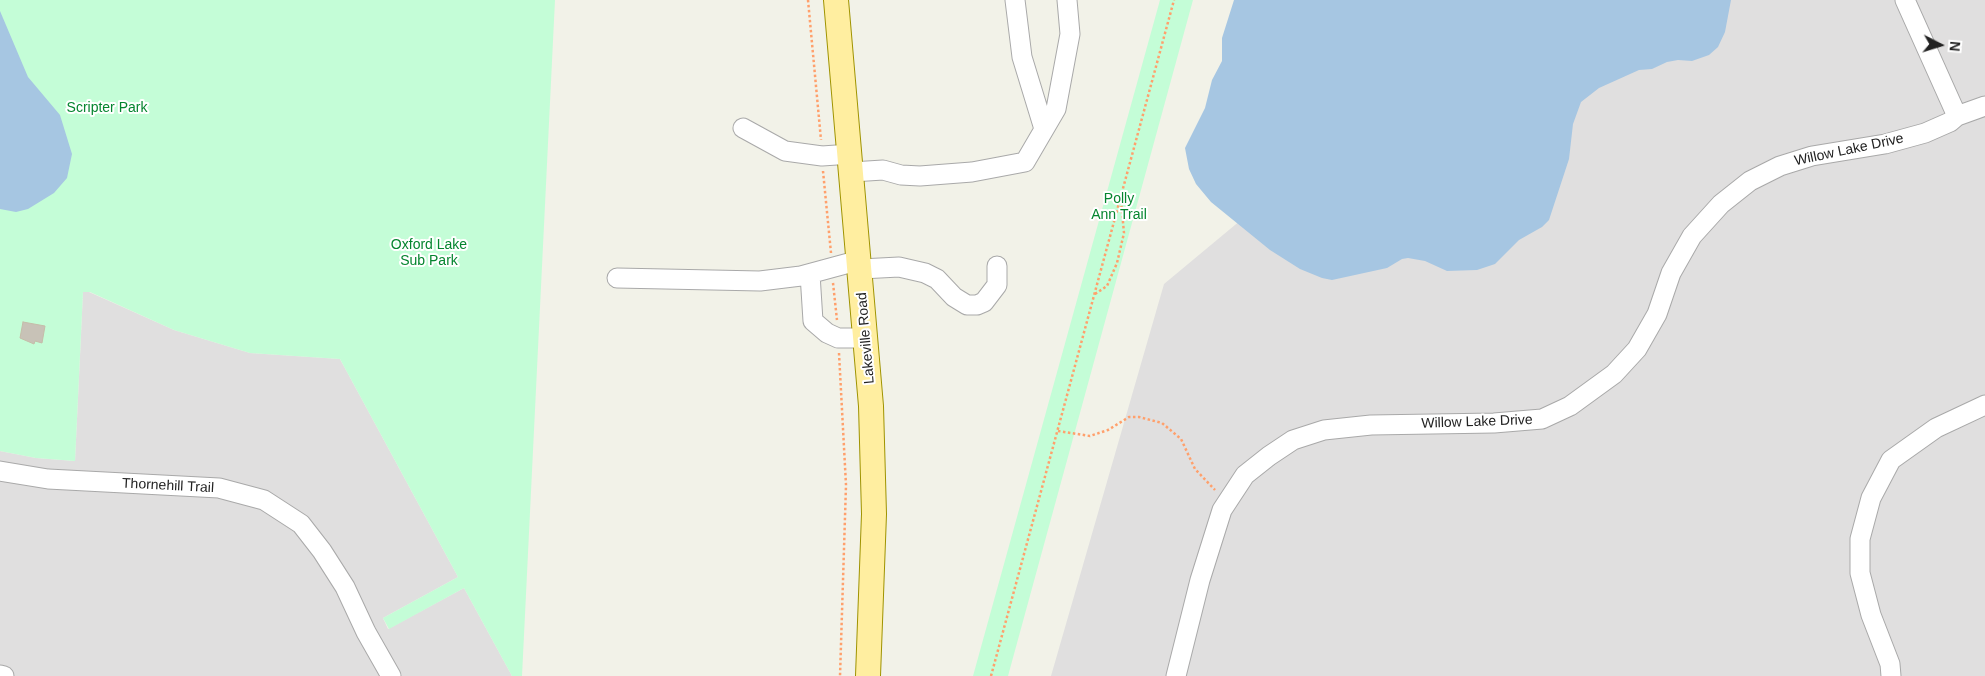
<!DOCTYPE html>
<html>
<head>
<meta charset="utf-8">
<style>
	body { margin:0 }
	#map { position:relative; width:1985px; height:676px; overflow:hidden; background:#f2f2e8; font-family:Arial,sans-serif }
	canvas { display:block }
	.north { position:absolute; left:1915px; top:20px; width:50px; height:50px; -webkit-text-stroke:4px #fff; paint-order:stroke; rotate:95deg; font-size:14px; font-weight:700; line-height:20px; text-align:center; color:#222 }
	.north::after { content:''; display:block; margin:auto; width:18px; height:22px; background:#222; clip-path:polygon(50% 0,100% 100%,50% 72%,0 100%) }
</style>
</head>
<body>
<div id="map">
<canvas width="1985" height="676"></canvas>
<div class="north">N</div>
</div>
<script>
const g = document.querySelector('canvas').getContext('2d');
g.lineJoin = 'round';
function fillPath(path, color) { g.fillStyle = color; g.fill(path, 'evenodd'); }
const shape = rows => new Path2D(rows.map(r => 'M' + r).join(''));
function trace(path, color, width, dash) { g.strokeStyle = color; g.lineWidth = width; g.lineCap = dash ? 'butt' : 'round'; g.setLineDash(dash || []); g.stroke(path); }
function write(font, color, halo, rows, align = 'center') {
  g.font = font + ' Arial,sans-serif'; g.lineWidth = 4; g.setLineDash([]); g.textBaseline = 'middle'; g.strokeStyle = halo; g.fillStyle = color; for (const [text, x, y, turn = 0] of rows) {
    g.save(); g.translate(x, y); g.rotate((+turn || 0) * Math.PI / 180); g.textAlign = isNaN(turn) ? turn : align; if (halo) g.strokeText(text, 0, 0); g.fillText(text, 0, 0); g.restore();
  }
}
fillPath(shape([
	[1472,0,1985,0,1985,676,1051,676,1164,284,1271,195],
	[83,292,89,292,174,330,250,353,340,359,458,577,383,618,388,629,464,588,512,676,0,676,0,451,36,458,75,461]
]), '#e0dfdf');
fillPath(shape([
	[0,0,555,0,522,676,512,676,464,588,389,629,383,618,458,577,340,359,250,353,174,330,90,292,83,292,75,461,36,458,0,451],
	[1160,0,1193,0,1008,676,973,676]
]), '#c4fdd7');
fillPath(shape([
	[1234,0,1731,0,1725,32,1718,47,1709,55,1692,61,1678,60,1667,62,1652,69,1639,70,1599,88,1581,102,1573,124,1569,159,1549,220,1542,227,1519,240,1495,264,1477,270,1447,271,1425,261,1408,258,1402,259,1387,268,1332,280,1322,278,1300,269,1270,250,1211,202,1196,184,1189,169,1185,148,1205,108,1212,80,1222,61,1222,38],
	[0,11,28,77,60,115,72,154,67,178,54,193,28,209,16,212,0,209]
]), '#a6c6e2');
const building = shape([
	[23,322,45,326,42,343,35,341,34,344,20,338,23,322]
]);
fillPath(building, '#c8c2b7');
trace(building, '#c5bda9', 1);
const minor = shape([
	[1015,0,1022,57,1044,129],
	[1905,0,1957,116],
	[743,128,785,151,822,156,851,154],
	[852,172,883,170,901,175,920,176,972,172,1025,162,1056,109,1070,34,1067,0],
	[861,269,899,267,925,273,937,279,954,297,967,305,977,305,984,302,997,285,997,266],
	[810,274,813,321,827,333,838,338,866,338],
	[617,278,760,281,801,276,860,260],
	[0,471,48,479,219,488,264,500,301,524,322,551,345,587,366,632,391,676],
	[0,675,4,676],
	[1176,676,1200,580,1222,510,1245,475,1269,456,1293,440,1324,430,1371,425,1494,423,1542,419,1570,406,1614,374,1637,349,1657,314,1671,273,1692,236,1721,204,1750,181,1780,166,1812,156,1885,144,1925,133,1950,122,1957,116,1985,106],
	[1891,676,1890,664,1871,615,1860,573,1860,539,1871,498,1891,460,1936,428,1985,405]
]);
const major = shape([
	[836,0,871,406,874,514,868,676]
]);
trace(minor, '#a9a9a9', 21);
trace(major, '#9f9300', 26);
trace(shape([
	[808,0,821,140],
	[823,171,831,253],
	[833,283,837,320],
	[1095,294,1107,286,1117,263,1124,233,1121,201],
	[839,353,846,485,840,676],
	[1058,431,1090,436,1108,430,1129,417,1139,417,1162,423,1181,439,1195,469,1215,490],
	[991,676,1174,0]
]), '#ffa06c', 2.5, [2.5, 2.5]);
trace(minor, '#fff', 19);
trace(major, '#ffeea0', 24);
write('14px', '#05852f', '#fff', [
	["Scripter Park",107,108],
	["Polly",1119,199],
	["Ann Trail",1119,215],
	["Oxford Lake",429,245],
	["Sub Park",429,261]
]);
write('14px', '#222', '#fff', [
	["Willow Lake Drive",1849,150,-12],
	["Lakeville Road",866,338,-95],
	["Willow Lake Drive",1477,422,-2],
	["Thornehill Trail",168,486,3]
]);
</script>
</body>
</html>
